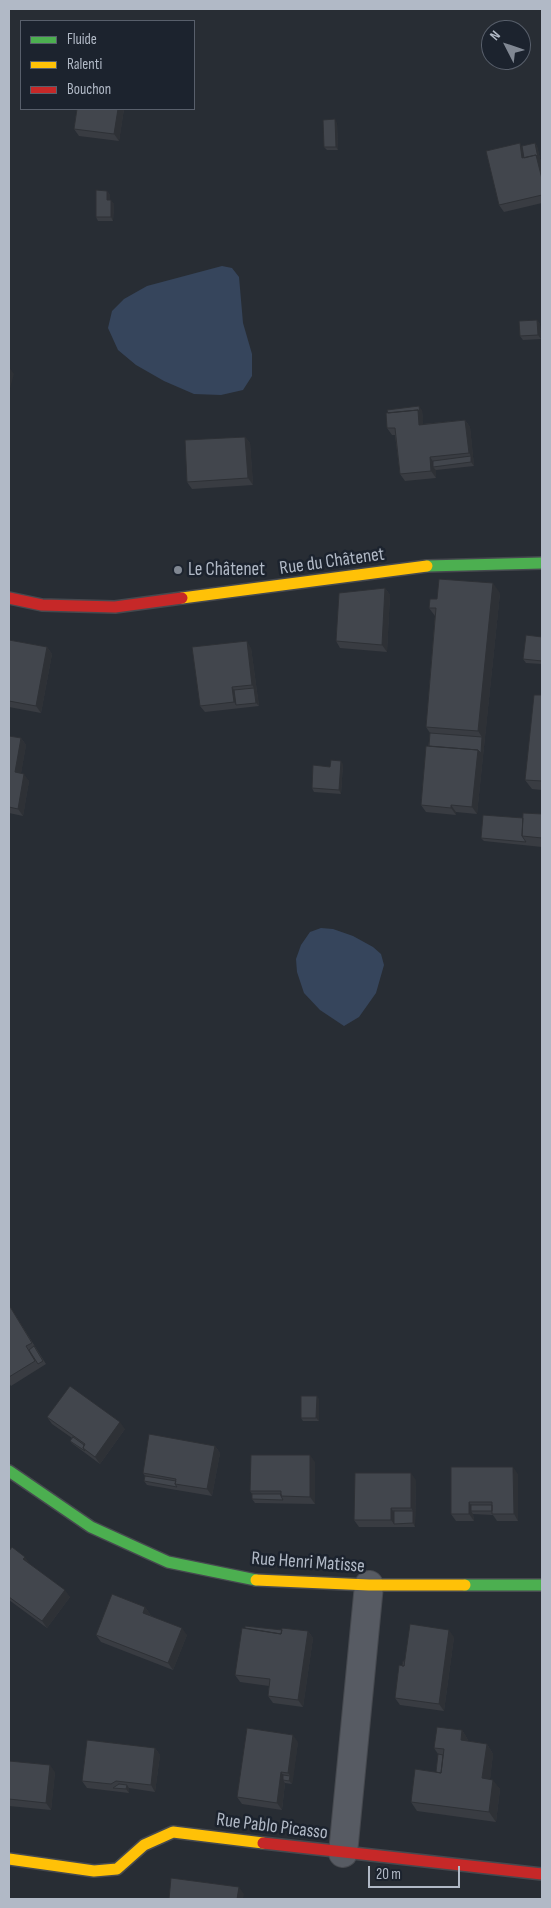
<!DOCTYPE html>
<html>
<head>
<meta charset="utf-8">
<style>
	body { margin:0 }
	#map { position:relative; width:551px; height:1908px; overflow:hidden; background:#282d34; font-family:"Sofia Sans Condensed",sans-serif }
	canvas { display:block }
	.frame { position:absolute; inset:0; border:10px solid #b1b9c6; pointer-events:none }
	.legend { position:absolute; left:20px; top:20px; width:175px; height:90px; box-sizing:border-box; background:#1c232e; border:1px solid #585f6b; margin:0; padding:6px 9px; list-style:none; font-size:15px; color:#b1b9c6 }
	.legend li { display:flex; align-items:center; gap:10px; height:25px }
	.legend b { width:25px; border:1px solid #585f6b }
	.north { position:absolute; left:481px; top:20px; width:50px; height:50px; box-sizing:border-box; background:#1c232e; border:1px solid #585f6b; border-radius:50%; rotate:311deg; font-size:14px; font-weight:700; line-height:20px; text-align:center; color:#b1b9c6 }
	.north::after { content:''; display:block; margin:auto; width:18px; height:22px; background:#818893; clip-path:polygon(50% 0,100% 100%,50% 72%,0 100%) }
	.scale { position:absolute; left:368px; top:1866px; width:92px; height:22px; box-sizing:border-box; border:2px solid #b1b9c6; border-top:0; padding-left:6px; font-size:15px; line-height:18px; white-space:nowrap; color:#b1b9c6; -webkit-text-stroke:4px #1c232e; paint-order:stroke }
</style>
</head>
<body>
<div id="map">
<canvas width="551" height="1908"></canvas>
<div class="frame"></div>
<ul class="legend">
<li><b style="height:6px;background:#4caf50"></b>Fluide</li>
<li><b style="height:6px;background:#ffc107"></b>Ralenti</li>
<li><b style="height:6px;background:#c62828"></b>Bouchon</li>
</ul>
<div class="north">N</div>
<div class="scale">20 m</div>
</div>
<script>
const g = document.querySelector('canvas').getContext('2d');
g.lineJoin = 'round';
function fillPath(path, color) { g.fillStyle = color; g.fill(path, 'evenodd'); }
const shape = rows => new Path2D(rows.map(r => 'M' + r).join(''));
function trace(path, color, width, dash) { g.strokeStyle = color; g.lineWidth = width; g.lineCap = dash ? 'butt' : 'round'; g.setLineDash(dash || []); g.stroke(path); }
function write(font, color, halo, rows, align = 'center') {
  g.font = font + ' "Sofia Sans Condensed",sans-serif'; g.lineWidth = 5; g.setLineDash([]); g.textBaseline = 'middle'; g.strokeStyle = halo; g.fillStyle = color; for (const [text, x, y, turn = 0] of rows) {
    g.save(); g.translate(x, y); g.rotate((+turn || 0) * Math.PI / 180); g.textAlign = isNaN(turn) ? turn : align; if (halo) g.strokeText(text, 0, 0); g.fillText(text, 0, 0); g.restore();
  }
}
fillPath(shape([
	[222,266,232,268,239,277,243,323,252,354,252,376,243,390,221,395,194,394,164,381,136,365,118,350,108,328,112,311,124,299,147,286],
	[321,928,333,929,353,936,373,947,381,954,384,965,376,993,359,1017,344,1026,320,1010,304,993,297,972,296,959,301,945,310,932]
]), '#36455c');
const street = shape([
	[343,1853,369,1585]
]);
const fast = shape([
	[427,566,542,563],
	[9,1471,91,1527,168,1562,256,1580],
	[465,1585,542,1585]
]);
const slow = shape([
	[182,598,427,566],
	[256,1580,369,1585,465,1585],
	[9,1859,94,1871,117,1869,144,1845,173,1832,263,1843]
]);
const jam = shape([
	[9,598,42,605,115,607,182,598],
	[263,1843,542,1874]
]);
trace(street, '#46494f', 30);
trace(fast, '#46494f', 14);
trace(slow, '#46494f', 14);
trace(jam, '#46494f', 14);
trace(street, '#575b63', 28);
trace(fast, '#4caf50', 11);
trace(slow, '#ffc107', 11);
trace(jam, '#c62828', 11);
fillPath(shape([
	[77,109,124,109,119,141,79,136,74,129],
	[337,123,338,150,327,150,324,147],
	[535,143,537,146,542,167,542,203,504,212,499,205,522,146],
	[107,191,110,195,110,200,114,204,113,221,98,221,96,217],
	[537,320,540,324,541,339,523,340,520,336],
	[422,410,423,424,465,420,470,427,474,466,436,470,436,478,405,481,400,474,395,435,392,435,387,428,388,413],
	[245,437,250,443,253,485,192,489,187,482],
	[385,588,390,595,387,652,340,648,336,641],
	[500,593,477,814,456,812,456,815,426,812,421,805,430,733,426,727,435,616,429,608,437,599],
	[542,637,542,664,526,663,523,659],
	[9,640,47,647,52,654,41,713,9,707],
	[251,648,259,706,205,712,200,706],
	[542,695,542,790,532,789,525,780],
	[9,736,21,738,26,745,21,773,29,781,23,816,9,813],
	[343,764,341,794,314,792,312,788,330,767],
	[542,814,542,847,484,841,481,838,523,818],
	[9,1305,46,1364,11,1386,9,1383],
	[317,1396,319,1400,319,1421,303,1421,301,1418],
	[47,1417,125,1429,100,1464,73,1444,70,1441,72,1438,52,1424],
	[215,1446,220,1453,212,1496,147,1485,144,1481,145,1476,143,1473],
	[315,1462,315,1504,255,1503,252,1499,252,1494,250,1491],
	[451,1467,518,1474,518,1521,497,1521,493,1515,473,1514,474,1521,456,1521,451,1514],
	[416,1480,415,1527,359,1527,354,1520],
	[9,1551,70,1597,47,1628,9,1600],
	[145,1607,150,1614,150,1615,187,1635,173,1670,101,1642,96,1635],
	[282,1630,308,1631,313,1638,303,1707,273,1703,268,1696,269,1686,240,1682,235,1675],
	[454,1637,444,1711,400,1705,395,1698,402,1666,404,1661],
	[462,1730,468,1740,468,1741,487,1744,493,1754,490,1779,500,1789,496,1822,417,1811,411,1802,436,1772,438,1754,434,1748],
	[298,1742,292,1784,285,1783,282,1810,242,1804,237,1797],
	[155,1748,160,1755,155,1792,129,1788,129,1793,87,1788,82,1781],
	[9,1761,55,1772,51,1810,9,1806]
]), '#393c42');
fillPath(shape([
	[114,109,124,109,119,141,114,134],
	[335,119,337,123,338,150,336,147],
	[520,143,524,150,526,161,522,158],
	[535,143,537,146,542,167,542,179,536,155],
	[107,191,110,195,110,204,107,200],
	[111,200,114,204,113,221,111,217],
	[537,320,540,324,541,339,538,335],
	[9,367,14,374,9,392],
	[419,406,422,410,424,432,419,425,418,410],
	[465,420,470,427,474,466,471,462,471,456,469,453],
	[245,437,250,443,253,485,248,478],
	[430,457,435,464,433,467,436,470,436,478,431,471],
	[493,583,500,593,477,814,472,807,478,750,482,737,478,731],
	[385,588,390,595,387,652,382,645],
	[247,641,251,648,257,692,252,685],
	[47,647,52,654,41,713,36,706],
	[232,687,237,694,236,705,234,702],
	[254,688,257,692,259,706,256,703],
	[21,738,26,745,20,779,15,772],
	[341,761,343,764,341,794,339,790],
	[24,774,29,781,23,816,18,809],
	[451,805,456,812,456,815,451,808],
	[317,1396,319,1400,319,1421,316,1418],
	[120,1422,125,1429,100,1464,95,1457],
	[215,1446,220,1453,212,1496,207,1489],
	[310,1455,315,1462,315,1504,310,1497],
	[513,1467,518,1474,518,1521,514,1514],
	[411,1473,416,1480,415,1527,413,1523,413,1511,411,1508],
	[469,1502,473,1509,471,1511,473,1514,474,1521,469,1514],
	[391,1508,396,1515,394,1524,391,1520],
	[25,1557,30,1564,23,1559],
	[65,1590,70,1597,47,1628,42,1621],
	[145,1607,150,1614,148,1620,143,1613],
	[182,1628,187,1635,173,1670,168,1663],
	[449,1630,454,1637,444,1711,439,1704],
	[308,1631,313,1638,303,1707,298,1700],
	[462,1730,468,1740,467,1750,461,1740],
	[293,1735,298,1742,293,1780,288,1773],
	[487,1744,493,1754,489,1788,482,1778],
	[155,1748,160,1755,155,1792,151,1785],
	[50,1765,55,1772,51,1810,46,1803],
	[281,1772,286,1779,283,1780,285,1783,282,1810,277,1803],
	[290,1776,293,1780,292,1784,289,1781],
	[493,1780,500,1789,496,1822,489,1812],
	[127,1785,129,1788,129,1793,126,1789],
	[239,1887,244,1894,243,1899,237,1899]
]), '#2e3136');
const building = shape([
	[77,109,118,109,114,134,74,129,77,109],
	[335,119,336,147,324,147,323,120,335,119],
	[520,143,522,158,536,155,542,179,542,195,499,205,486,151,520,143],
	[535,143,538,158,536,155,524,158,522,146,535,143],
	[96,190,107,191,107,200,111,200,111,217,96,217,96,190],
	[537,320,538,335,520,336,519,321,537,320],
	[419,406,420,413,418,410,388,413,387,410,419,406],
	[418,410,419,425,465,420,469,453,430,457,431,471,400,474,395,428,387,428,386,413,418,410],
	[245,437,248,478,187,482,185,440,245,437],
	[471,456,471,462,433,467,433,461,471,456],
	[439,579,493,583,478,731,426,727,436,608,429,608,430,599,437,599,439,579],
	[385,588,382,645,336,641,339,593,385,588],
	[526,635,542,637,542,661,523,659,526,635],
	[9,640,47,647,36,706,9,701,9,640],
	[247,641,252,685,232,687,234,702,200,706,192,647,247,641],
	[254,688,256,703,236,705,234,690,254,688],
	[534,695,542,695,542,781,525,780,534,695],
	[430,733,482,737,481,753,478,750,429,746,430,733],
	[9,736,21,738,15,772,24,774,18,809,9,807,9,736],
	[426,746,478,750,472,807,451,805,451,808,421,805,426,746],
	[331,760,341,761,339,790,312,788,313,765,330,767,331,760],
	[523,813,542,814,542,838,522,836,523,813],
	[483,815,523,818,522,836,526,842,481,838,483,815],
	[9,1305,32,1343,26,1346,35,1361,9,1377,9,1305],
	[34,1346,43,1361,38,1364,29,1350,34,1346],
	[70,1386,120,1422,95,1457,83,1448,85,1444,47,1417,70,1386],
	[301,1396,317,1396,316,1418,301,1418,301,1396],
	[149,1434,215,1446,207,1489,175,1484,176,1479,143,1473,149,1434],
	[73,1437,84,1445,83,1448,85,1451,70,1441,73,1437],
	[251,1455,310,1455,310,1497,281,1496,281,1491,250,1491,251,1455],
	[451,1467,513,1467,514,1514,492,1514,492,1502,469,1502,469,1514,451,1514,451,1467],
	[355,1473,411,1473,411,1508,391,1508,391,1520,354,1520,355,1473],
	[145,1476,176,1481,175,1484,177,1487,144,1481,145,1476],
	[252,1494,281,1494,281,1496,283,1500,252,1499,252,1494],
	[471,1505,492,1505,492,1511,471,1511,471,1505],
	[394,1511,413,1511,413,1523,394,1524,394,1511],
	[12,1547,25,1557,23,1559,65,1590,42,1621,9,1597,9,1551,12,1547],
	[112,1594,145,1607,143,1613,182,1628,168,1663,96,1635,112,1594],
	[410,1624,449,1630,439,1704,395,1698,399,1665,404,1666,410,1624],
	[245,1626,282,1630,281,1634,245,1628,245,1626],
	[242,1628,281,1634,282,1628,308,1631,298,1700,268,1696,270,1679,235,1675,242,1628],
	[403,1661,404,1661,404,1666,402,1666,403,1661],
	[437,1727,462,1730,461,1740,487,1744,482,1778,493,1780,489,1812,411,1802,415,1769,441,1773,444,1749,434,1748,437,1727],
	[247,1728,293,1735,288,1773,281,1772,277,1803,237,1797,247,1728],
	[87,1740,155,1748,151,1785,116,1781,111,1784,82,1781,87,1740],
	[438,1754,443,1755,441,1773,436,1772,438,1754],
	[9,1761,50,1765,46,1803,9,1799,9,1761],
	[283,1775,290,1776,289,1781,283,1780,283,1775],
	[119,1784,127,1785,126,1789,113,1788,119,1784],
	[171,1878,239,1887,237,1899,169,1899,171,1878]
]);
fillPath(building, '#42464d');
trace(building, '#2e3136', 1);
for (const [x, y, r, color] of [
	[178,570,5,"#818893"]
]) { const dot = new Path2D(); dot.arc(x, y, r, 0, 2 * Math.PI); g.fillStyle = color; g.fill(dot); trace(dot, '#1c232e', 2); }
write('19px', '#b1b9c6', '#1c232e', [
	["Rue du Châtenet",332,562,-8],
	["Rue Henri Matisse",308,1563,4],
	["Rue Pablo Picasso",272,1827,7]
]);
write('19px', '#b1b9c6', '#1c232e', [
	["Le Châtenet",188,570]
], 'left');
</script>
</body>
</html>
